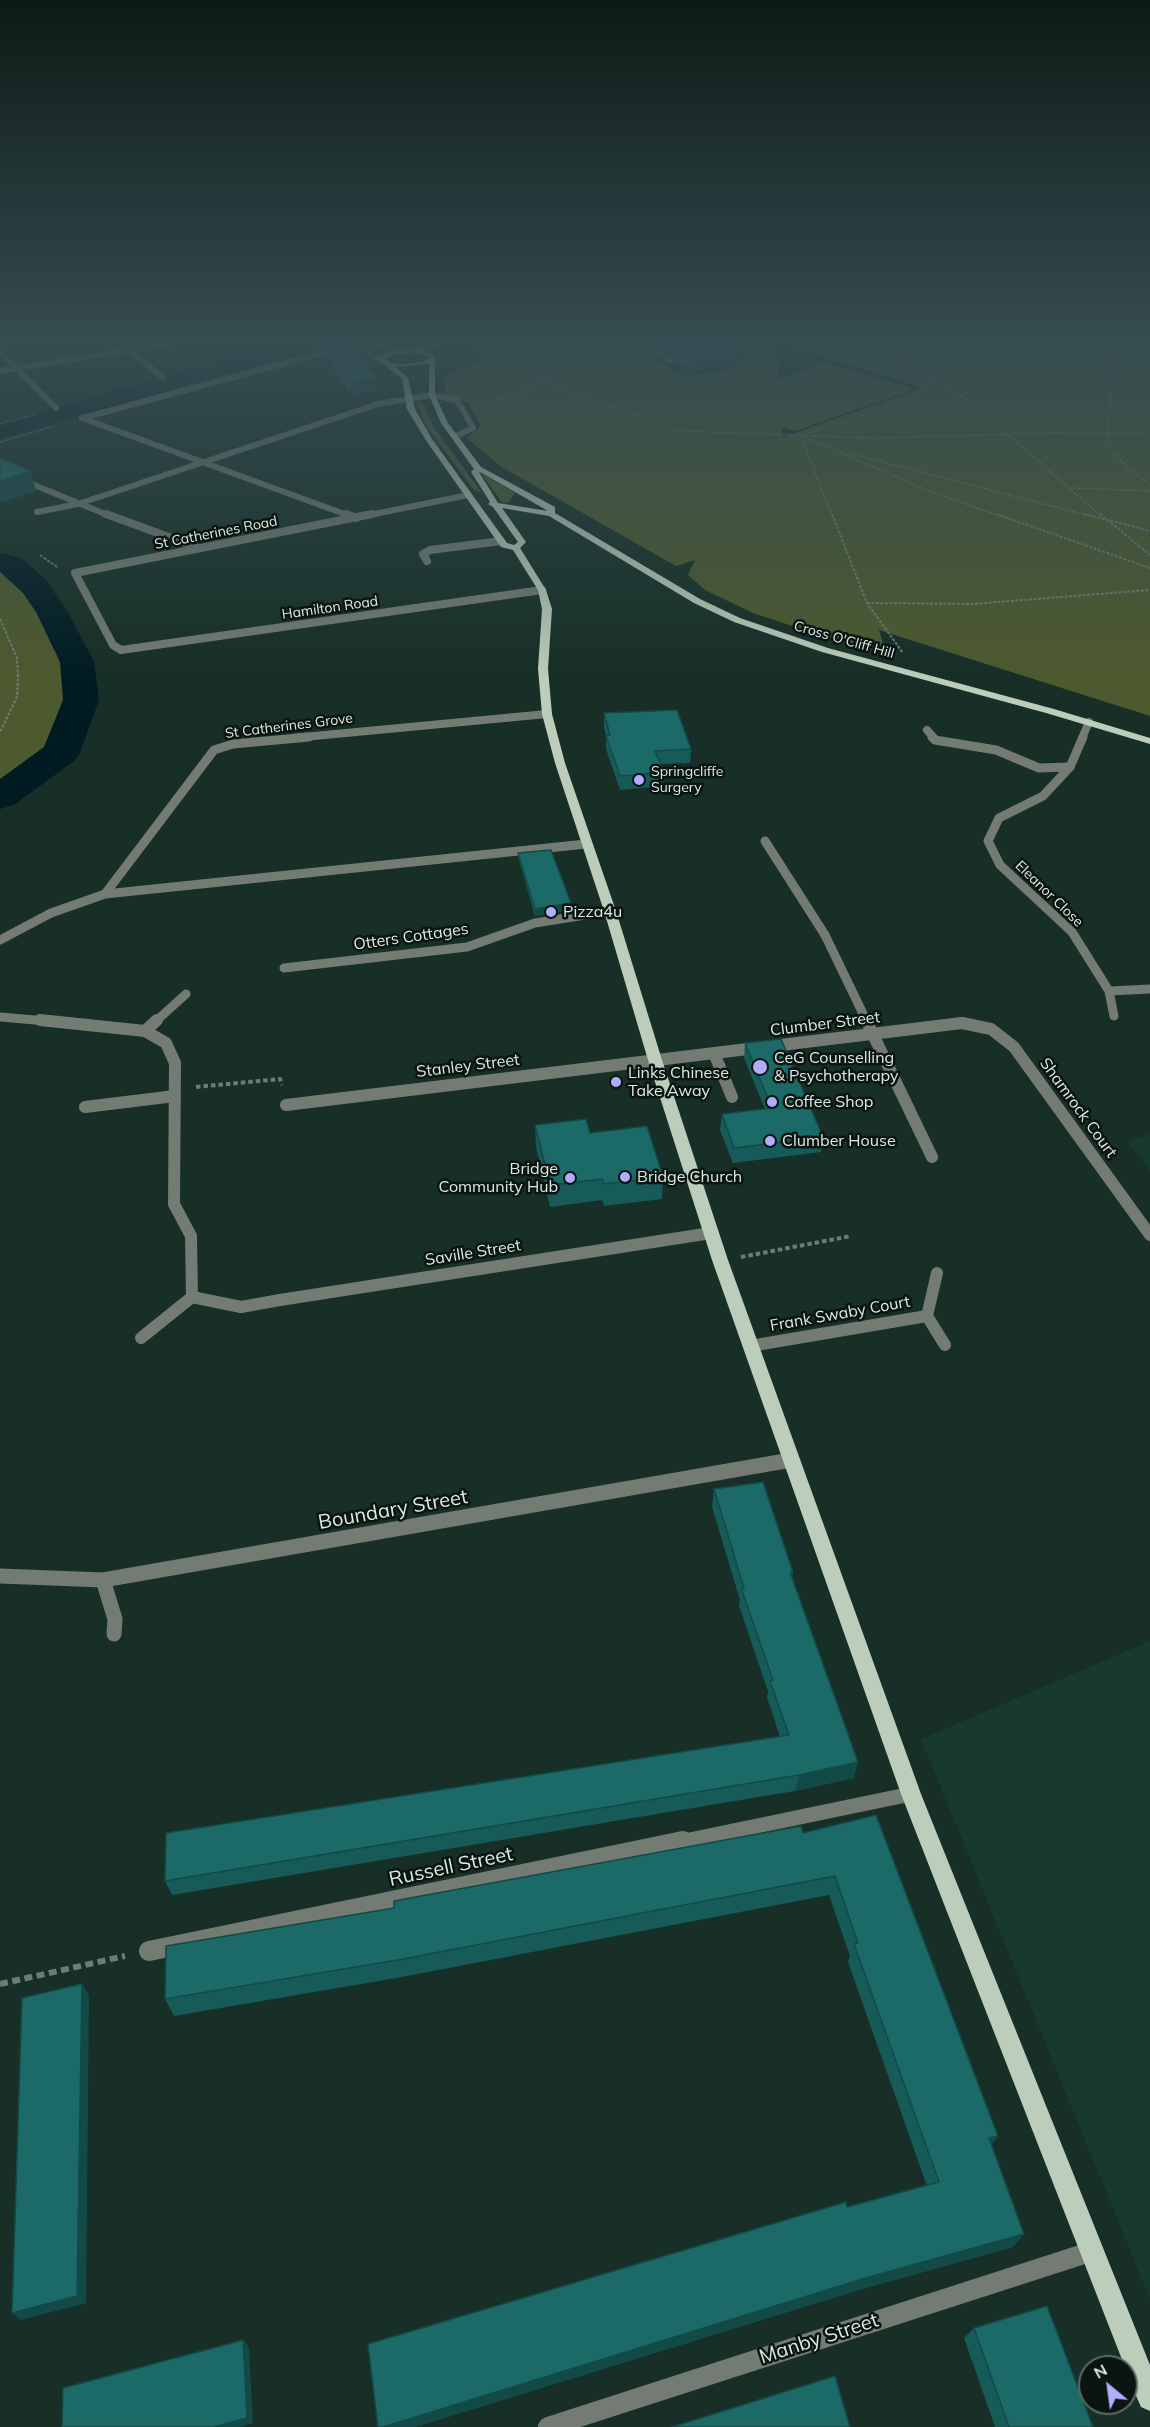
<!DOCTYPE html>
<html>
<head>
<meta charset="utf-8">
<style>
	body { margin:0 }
	#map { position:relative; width:1150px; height:2427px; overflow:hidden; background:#172f26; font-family:Mulish,sans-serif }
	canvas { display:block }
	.north { position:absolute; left:1078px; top:2355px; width:60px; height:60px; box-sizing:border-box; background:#0a1511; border:2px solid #5e6a65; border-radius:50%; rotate:331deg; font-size:16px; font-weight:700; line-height:24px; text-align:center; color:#dceae4 }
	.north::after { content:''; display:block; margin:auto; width:21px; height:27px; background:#b1adfa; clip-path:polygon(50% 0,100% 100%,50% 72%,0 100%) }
</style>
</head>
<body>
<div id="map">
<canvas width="1150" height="2427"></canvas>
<div class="north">N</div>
</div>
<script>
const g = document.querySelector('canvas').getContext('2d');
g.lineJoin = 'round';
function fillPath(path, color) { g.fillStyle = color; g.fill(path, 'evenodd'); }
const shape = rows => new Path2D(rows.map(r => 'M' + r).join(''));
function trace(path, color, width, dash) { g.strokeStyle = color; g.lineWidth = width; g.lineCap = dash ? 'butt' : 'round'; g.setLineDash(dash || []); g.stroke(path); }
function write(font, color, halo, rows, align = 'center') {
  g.font = font + ' Mulish,sans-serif'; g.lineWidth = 5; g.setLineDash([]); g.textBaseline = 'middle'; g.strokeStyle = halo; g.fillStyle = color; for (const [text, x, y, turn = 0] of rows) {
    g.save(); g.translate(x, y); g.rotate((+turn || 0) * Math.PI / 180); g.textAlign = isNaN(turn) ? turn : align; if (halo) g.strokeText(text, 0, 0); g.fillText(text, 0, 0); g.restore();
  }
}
fillPath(shape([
	[1150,1134,1150,1171,1128,1142],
	[1150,1641,1150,2299,921,1739]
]), '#18392e');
fillPath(shape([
	[478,340,616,340,625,342,682,375,690,376,734,369,739,357,730,349,732,340,1150,340,1150,716,879,630,885,650,856,647,753,613,705,590,688,575,695,560,676,566,500,466,467,438,481,426,468,403,446,395,443,379,450,373,477,363,482,352,472,342],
	[776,342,922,388,781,438,783,427,795,431,915,389,824,362,779,380],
	[422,401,433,426,482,493,474,490,426,426,416,402],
	[480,472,515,493,508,503,502,502],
	[0,562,11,565,35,587,52,612,77,662,81,700,61,753,0,797]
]), '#4d592e');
fillPath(shape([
	[309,340,348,340,345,345,230,373,0,439,0,423,214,363,309,340],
	[0,553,22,558,46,580,68,612,94,662,99,700,80,753,74,761,14,805,0,809,0,779,44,747,63,700,60,662,36,612,23,593,0,572,0,553]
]), '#001b22');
trace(shape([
	[489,340,494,351,524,366,543,382,680,431,869,438,1053,433,1150,434],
	[828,340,933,380,986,411,1007,434,1101,516],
	[1104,340,1095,355,1110,376,1112,390,1106,445,1127,467,1150,485],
	[1146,340,1150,341],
	[479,404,531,390,551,376,551,367,541,340],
	[0,424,37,414],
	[805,437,922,488,1000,516],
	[0,442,54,426],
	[852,454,1090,516],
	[1071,488,1150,491],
	[832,516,801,436,893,405,927,390,933,380,932,355,925,340]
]), '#6a7e76', 1.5, [2, 1.5]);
trace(shape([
	[832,514,867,603,903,653],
	[996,514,1150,568],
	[1084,514,1150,531],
	[1100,514,1150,555],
	[40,555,57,567],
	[867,603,972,604,1150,590],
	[0,619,17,658,18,678,17,697,0,732]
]), '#6a7e76', 2, [3, 1.5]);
trace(shape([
	[196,1087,280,1079,282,1085],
	[741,1257,851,1236]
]), '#6a7e76', 4, [4.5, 3]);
trace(shape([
	[0,1984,125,1956]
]), '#6a7e76', 6, [8, 4.5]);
trace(shape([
	[638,340,672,361],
	[432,395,456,400,462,408,473,428,456,436],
	[37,512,78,504]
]), '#737b73', 6);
trace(shape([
	[427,561,423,554,430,550,501,541],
	[927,730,934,738]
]), '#737b73', 8);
trace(shape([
	[932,737,935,740,996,750,1039,768,1070,767],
	[765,841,825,935],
	[284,968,467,947,535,923,610,911],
	[155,1022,186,994]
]), '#737b73', 9);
trace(shape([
	[145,1031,157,1020],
	[714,1053,732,1097]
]), '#737b73', 12);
trace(shape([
	[103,1580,115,1619,114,1634]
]), '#737b73', 15);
trace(shape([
	[241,1307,280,1300]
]), '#737b73', 12);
trace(shape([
	[118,340,163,378],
	[0,352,56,408],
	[0,371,190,340],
	[82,418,350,516],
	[83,418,326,352,363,346],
	[0,471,110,516],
	[78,504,378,404,432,395],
	[365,516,468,495]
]), '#737b73', 6);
trace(shape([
	[106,514,199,548],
	[346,514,357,518],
	[372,514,75,573,113,645,121,650,542,590],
	[293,738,547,714],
	[1082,738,1089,722]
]), '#737b73', 8);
trace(shape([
	[1083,737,1070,767,1043,796,999,818,988,841,1000,865,1072,932,1109,991,1114,1016],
	[105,894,214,750,233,744,309,737],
	[825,935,867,1022],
	[0,940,51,913,105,894,586,844],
	[1109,991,1150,989],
	[0,1017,58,1022]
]), '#737b73', 9);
trace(shape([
	[40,1020,145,1031,166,1043,175,1063,174,1204,191,1236,192,1297,141,1338],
	[866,1020,932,1157],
	[286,1105,962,1023,991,1029,1014,1047,1150,1235],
	[85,1107,175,1096],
	[192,1297,241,1307],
	[280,1300,711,1233],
	[927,1316,945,1345],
	[750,1346,927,1316,937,1273]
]), '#737b73', 12);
trace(shape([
	[0,1576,103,1580,791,1460],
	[675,1843,911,1794]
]), '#737b73', 15);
trace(shape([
	[149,1951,683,1841],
	[548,2427,1090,2252]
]), '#737b73', 20);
trace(shape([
	[358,340,368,353,383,361],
	[372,340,379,345,403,351]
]), '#737b73', 6);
fillPath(shape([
	[447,340,458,340,422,349,435,356,435,395,448,423,481,467,555,507,555,513,700,599,740,618,828,648,1054,709,1150,738,1150,744,1046,713,822,652,734,622,694,603,549,516,502,508,526,542,520,548,546,590,552,609,548,669,552,714,565,763,616,911,662,1060,728,1260,921,1794,1150,2365,1150,2411,1141,2407,1137,2398,901,1794,712,1260,648,1060,604,911,555,763,542,714,538,669,542,609,538,590,513,550,501,547,425,439,407,409,402,379,379,360,387,352,412,349,447,340],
	[403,353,420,353,429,358,421,362,405,364,392,363,386,360,391,355,403,353],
	[429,364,429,395,441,423,474,469,471,472,490,502,488,504,493,507,518,542,514,545,507,543,432,439,415,409,408,378,396,367,429,364],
	[479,472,482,473,548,511,498,503,479,472]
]), '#bccdbc');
fillPath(shape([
	[661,340,721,340,744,352,743,361,692,370,677,362,675,357,661,348],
	[325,344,378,391,350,394,327,357],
	[604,713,691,749,690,763,661,764,664,772,663,786,620,790,606,749,606,736,604,727],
	[518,853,571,903,571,910,535,916,519,860],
	[745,1043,823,1137,821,1152,733,1163,720,1130,722,1114,765,1109,744,1058],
	[535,1125,590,1133,663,1177,662,1199,604,1206,602,1200,550,1207,536,1147],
	[714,1489,793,1572,792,1578,854,1778,795,1791,172,1895,165,1881,780,1737,767,1697,768,1691,739,1606,740,1600,712,1507],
	[876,1815,998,2136,991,2145,1024,2234,1013,2247,862,2289,415,2427,378,2427,847,2207,927,2186,848,1962,850,1956,829,1895,402,1977,174,2016,165,1999,394,1908,803,1833],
	[974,2328,1093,2427,995,2427,964,2338]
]), '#175b59');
fillPath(shape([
	[744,352,743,361,692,370,692,361],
	[377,378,378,391,350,394,349,381],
	[31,471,36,491,0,503,0,481],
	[571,903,571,910,535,916,535,909],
	[858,1762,854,1778,795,1791,799,1775],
	[82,1984,89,1995,86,2303,21,2320,12,2313],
	[998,2136,987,2150,989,2138],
	[1024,2234,1013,2247,862,2289,415,2427,383,2427,869,2277],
	[243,2340,249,2347,253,2423,240,2427,214,2427]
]), '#134a48');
const building = shape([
	[662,340,721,340,744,352,692,361,677,353,676,348,662,340],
	[345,341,377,378,349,381,325,344,345,341],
	[0,458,31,471,0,481,0,458],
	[677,710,691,749,655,751,664,772,620,776,606,736,610,735,604,713,677,710],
	[551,850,571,903,535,909,518,853,551,850],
	[781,1039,823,1137,734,1148,722,1114,772,1108,745,1043,781,1039],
	[586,1119,590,1133,647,1126,663,1177,604,1184,602,1179,550,1185,535,1125,586,1119],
	[763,1482,793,1572,790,1572,858,1762,799,1775,165,1881,166,1833,789,1735,770,1681,773,1680,741,1588,744,1588,714,1489,763,1482],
	[876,1815,998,2136,989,2138,1024,2234,869,2277,383,2427,378,2427,368,2344,846,2202,847,2207,939,2182,854,1944,858,1943,835,1876,398,1960,165,1999,166,1946,394,1908,394,1901,801,1826,803,1833,876,1815],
	[82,1984,77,2296,12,2313,22,1998,82,1984],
	[1047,2306,1093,2427,1009,2427,974,2328,1047,2306],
	[243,2340,247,2418,214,2427,62,2427,63,2388,243,2340],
	[835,2376,850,2427,672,2427,835,2376]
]);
fillPath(building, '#1b6a67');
trace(building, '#134a48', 1.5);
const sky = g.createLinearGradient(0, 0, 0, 680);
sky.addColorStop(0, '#0d1a15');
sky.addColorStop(0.5, '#364d52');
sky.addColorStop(1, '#364d5200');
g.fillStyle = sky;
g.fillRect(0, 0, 1150, 680);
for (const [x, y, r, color] of [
	[639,780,6,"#b1adfa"],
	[551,912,6,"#b1adfa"],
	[760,1067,8,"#b1adfa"],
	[616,1082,6,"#b1adfa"],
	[772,1102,6,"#b1adfa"],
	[770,1141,6,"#b1adfa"],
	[625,1177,6,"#b1adfa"],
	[570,1178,6,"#b1adfa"]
]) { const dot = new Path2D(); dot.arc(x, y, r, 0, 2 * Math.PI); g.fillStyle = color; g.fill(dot); trace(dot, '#0a1511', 2); }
write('14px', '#dceae4', '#0a1511', [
	["St Catherines Road",216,533,-11],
	["Hamilton Road",330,608,-8],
	["Cross O'Cliff Hill",844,640,16],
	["St Catherines Grove",289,726,-7],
	["Eleanor Close",1049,894,44]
]);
write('14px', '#dceae4', '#0a1511', [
	["Springcliffe",651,772],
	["Surgery",651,788]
], 'left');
write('16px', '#dceae4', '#0a1511', [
	["Pizza4u",563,912],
	["CeG Counselling",774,1058],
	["& Psychotherapy",774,1076],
	["Links Chinese",628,1073],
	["Take Away",628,1091],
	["Coffee Shop",784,1102],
	["Clumber House",782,1141],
	["Bridge",558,1169,"right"],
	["Community Hub",558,1187,"right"],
	["Bridge Church",637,1177]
], 'left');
write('16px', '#dceae4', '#0a1511', [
	["Otters Cottages",411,937,-8],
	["Clumber Street",825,1024,-7],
	["Stanley Street",468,1066,-7],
	["Shamrock Court",1078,1108,54],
	["Saville Street",473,1253,-9],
	["Frank Swaby Court",840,1314,-10]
]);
write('20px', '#dceae4', '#0a1511', [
	["Boundary Street",393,1510,-10],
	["Russell Street",451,1867,-12],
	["Manby Street",819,2339,-18]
]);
</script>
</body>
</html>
